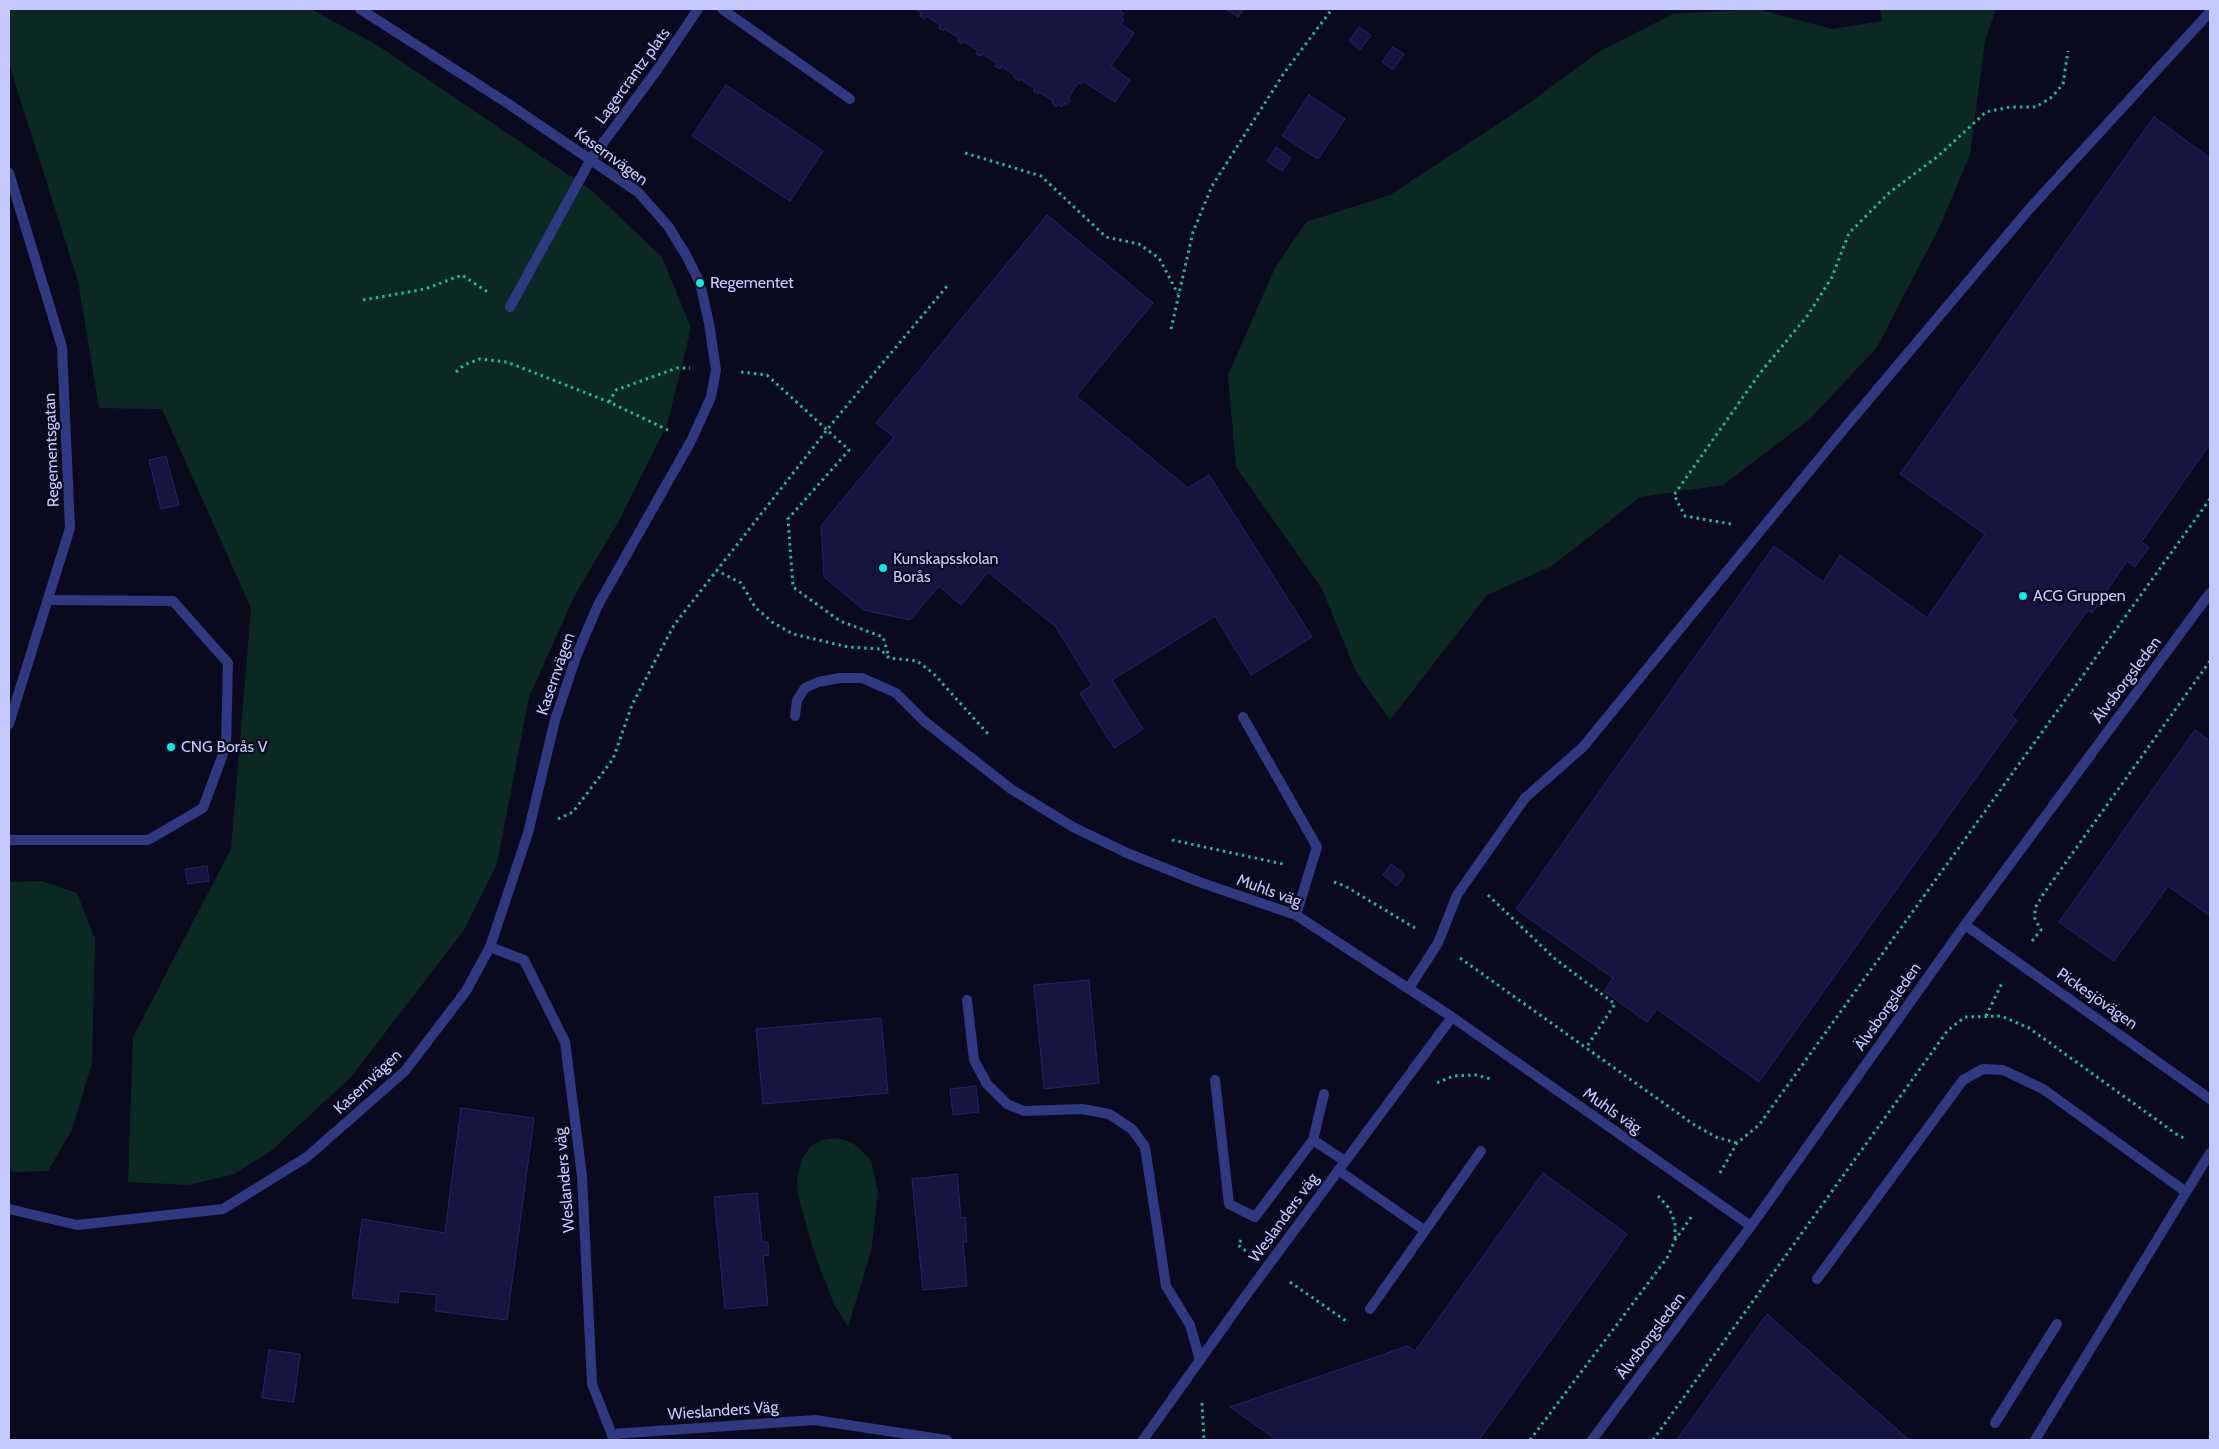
<!DOCTYPE html>
<html>
<head>
<meta charset="utf-8">
<style>
	body { margin:0 }
	#map { position:relative; width:2219px; height:1449px; overflow:hidden; background:#0a0a1e; font-family:Cabin,sans-serif }
	canvas { display:block }
	.frame { position:absolute; inset:0; border:10px solid #c6c9ff; pointer-events:none }
</style>
</head>
<body>
<div id="map">
<canvas width="2219" height="1449"></canvas>
<div class="frame"></div>
</div>
<script>
const g = document.querySelector('canvas').getContext('2d');
g.lineJoin = 'round';
function fillPath(path, color) { g.fillStyle = color; g.fill(path, 'evenodd'); }
const shape = rows => new Path2D(rows.map(r => 'M' + r).join(''));
function trace(path, color, width, dash) { g.strokeStyle = color; g.lineWidth = width; g.lineCap = dash ? 'butt' : 'round'; g.setLineDash(dash || []); g.stroke(path); }
function write(font, color, halo, rows, align = 'center') {
  g.font = font + ' Cabin,sans-serif'; g.lineWidth = 4.5; g.setLineDash([]); g.textBaseline = 'middle'; g.strokeStyle = halo; g.fillStyle = color; for (const [text, x, y, turn = 0] of rows) {
    g.save(); g.translate(x, y); g.rotate((+turn || 0) * Math.PI / 180); g.textAlign = isNaN(turn) ? turn : align; if (halo) g.strokeText(text, 0, 0); g.fillText(text, 0, 0); g.restore();
  }
}
fillPath(shape([
	[9,9,311,9,377,45,591,190,662,257,691,328,667,425,620,519,575,595,529,697,497,864,464,930,351,1077,271,1151,234,1174,189,1185,128,1182,133,1037,231,849,251,608,162,409,99,408,78,281,9,64],
	[1757,9,1832,29,1882,21,1880,9,1996,9,1985,41,1970,155,1939,228,1877,347,1810,419,1723,485,1640,497,1552,566,1487,595,1390,720,1356,672,1322,589,1236,467,1228,375,1275,268,1306,222,1390,195,1525,106,1600,51,1673,14],
	[42,881,77,893,95,939,92,1063,72,1130,48,1171,15,1172,9,1171,9,882],
	[837,1138,853,1143,871,1160,878,1192,871,1252,848,1327,834,1304,814,1252,798,1196,797,1178,802,1159,811,1146,822,1140]
]), '#0c2823');
const building = shape([
	[915,9,1122,9,1120,11,1124,14,1121,18,1124,20,1121,24,1134,33,1111,66,1130,80,1115,102,1083,81,1081,84,1078,83,1068,98,1070,100,1067,105,1065,103,1062,107,1058,104,1056,107,1052,103,1053,101,1039,92,1038,94,1033,91,1035,89,1020,79,1019,81,1014,78,1015,76,1001,66,1000,69,995,66,997,63,982,54,981,56,976,54,978,51,964,41,962,44,957,41,959,38,945,29,943,31,939,28,940,25,926,16,924,19,920,16,921,13,915,9],
	[1226,9,1244,9,1238,17,1226,9],
	[1359,27,1371,35,1360,50,1349,41,1359,27],
	[1393,47,1404,54,1393,70,1382,62,1393,47],
	[726,85,823,151,790,201,692,136,726,85],
	[1309,95,1345,119,1318,159,1282,136,1309,95],
	[2154,117,2210,158,2210,444,2141,542,2149,547,2135,567,2127,561,2092,613,2088,610,2011,716,2017,720,1759,1082,1657,1009,1647,1022,1604,991,1613,978,1516,909,1774,546,1823,582,1840,555,1927,618,1985,534,1900,474,2154,117],
	[1276,147,1291,158,1282,171,1267,161,1276,147],
	[1047,215,1153,303,1076,396,1188,488,1209,475,1312,637,1251,675,1215,616,1112,680,1143,729,1114,748,1080,693,1092,685,1055,626,988,572,961,605,939,586,910,620,864,610,824,577,821,526,894,437,876,423,1047,215],
	[166,456,179,505,161,509,149,460,166,456],
	[2195,730,2210,741,2210,916,2168,886,2114,961,2059,922,2195,730],
	[1391,864,1405,875,1397,886,1383,875,1391,864],
	[207,866,209,881,188,884,185,869,207,866],
	[1089,980,1099,1083,1044,1089,1034,985,1089,980],
	[881,1018,888,1093,763,1104,756,1029,881,1018],
	[976,1086,979,1112,953,1115,950,1089,976,1086],
	[461,1108,534,1118,507,1320,435,1311,437,1295,399,1291,398,1303,352,1298,362,1219,445,1233,461,1108],
	[1543,1173,1627,1234,1479,1440,1277,1440,1230,1407,1408,1346,1415,1351,1543,1173],
	[957,1174,961,1218,965,1217,967,1242,963,1242,967,1286,923,1290,912,1179,957,1174],
	[757,1193,762,1242,768,1242,769,1255,763,1256,768,1305,725,1309,714,1197,757,1193],
	[1767,1314,1909,1440,1677,1440,1767,1314],
	[269,1350,300,1354,294,1402,262,1398,269,1350]
]);
fillPath(building, '#161441');
trace(building, '#27236f', 1);
trace(shape([
	[965,153,1041,176,1106,237,1139,244,1159,258,1178,294],
	[363,300,425,289,462,275,489,293],
	[1171,329,1193,232,1212,186,1284,73,1332,9],
	[456,372,464,365,480,359,507,362,609,402,668,430],
	[741,372,767,375,849,450,788,519,793,587,840,621,883,637,889,657],
	[609,402,616,390,677,368,690,368],
	[1731,524,1685,516,1674,495,1760,373,1808,315,1832,277,1849,233,1890,192,1937,157,1986,112,2010,107,2036,107,2052,97,2063,84,2068,51],
	[716,570,741,583,755,607,772,622,793,634,848,647,880,649,889,658,917,661,933,673,989,735],
	[558,819,573,812,613,759,632,705,674,625,834,421,948,285],
	[1172,840,1283,864],
	[1334,882,1345,886,1415,928],
	[1488,895,1554,958,1615,1004,1586,1048],
	[2032,941,2041,930,2035,919,2035,908,2044,893,2210,661],
	[1460,958,1693,1124,1716,1137,1737,1143],
	[1986,1016,2002,983],
	[1437,1083,1453,1076,1476,1075,1491,1079],
	[1720,1173,1737,1143,1759,1125,2210,499],
	[1658,1196,1669,1208,1675,1223,1675,1239],
	[1241,1240,1238,1245,1246,1251],
	[1290,1282,1346,1321],
	[1202,1403,1204,1440],
	[1530,1440,1667,1258,1675,1240,1692,1216],
	[1653,1440,1948,1030,1965,1017,2001,1016,2029,1028,2179,1136,2187,1139]
]), '#20b999', 3, [2.5, 4]);
trace(shape([
	[722,9,850,99],
	[510,307,591,159],
	[1243,717,1317,847,1296,915],
	[9,840,148,840,203,808,226,746,228,663,173,601,48,600],
	[1409,988,1438,943,1457,895,1525,798,1583,747,1838,436,2031,207,2210,12],
	[967,1000,974,1060,987,1084,1007,1104,1024,1111,1082,1109,1109,1114,1132,1129,1145,1147,1166,1286,1190,1325,1200,1360],
	[1215,1080,1229,1204,1255,1217,1313,1140,1324,1094],
	[1313,1140,1345,1161],
	[1338,1170,1424,1230],
	[1817,1279,1963,1080,1983,1069,2003,1070,2043,1089,2186,1192],
	[1370,1309,1481,1151],
	[1995,1423,2057,1324],
	[612,1434,815,1420,947,1440],
	[2035,1440,2210,1153]
]), '#2f3982', 10);
trace(shape([
	[591,159,657,70,698,9],
	[795,716,797,700,805,688,818,682,840,678,862,678,896,693,924,721,1011,789,1073,827,1127,853,1202,883,1296,915,1452,1017,1751,1226],
	[1965,925,2210,1099],
	[490,947,524,960,565,1042,582,1176,592,1384,614,1440],
	[9,1209,77,1225,223,1209,307,1157,405,1071,466,991,490,947,528,833,555,720,577,654,598,605,691,441,711,397,716,370,709,323,700,283,686,255,668,226,638,192,507,103,360,9],
	[1143,1440,1247,1294,1452,1017],
	[1592,1440,1751,1226,1965,925,2210,593]
]), '#2f3982', 10);
trace(shape([
	[9,173,62,347,70,528,9,724]
]), '#2f3982', 10);
for (const [x, y, r, color] of [
	[700,283,5,"#00f1e5"],
	[883,568,5,"#00f1e5"],
	[2023,596,5,"#00f1e5"],
	[171,747,5,"#00f1e5"]
]) { const dot = new Path2D(); dot.arc(x, y, r, 0, 2 * Math.PI); g.fillStyle = color; g.fill(dot); trace(dot, '#0a0a1e', 2); }
write('16px', '#c6c9ff', '#0a0a1e', [
	["Lagercrantz plats",633,76,-54],
	["Kasernvägen",611,157,36],
	["Regementsgatan",52,450,-92],
	["Kasernvägen",556,674,-71],
	["Älvsborgsleden",2127,680,-53],
	["Muhls väg",1269,891,20],
	["Pickesjövägen",2097,999,35],
	["Älvsborgsleden",1888,1007,-55],
	["Kasernvägen",368,1082,-43],
	["Muhls väg",1612,1111,35],
	["Weslanders väg",565,1180,-95],
	["Weslanders väg",1284,1218,-54],
	["Älvsborgsleden",1651,1336,-53],
	["Wieslanders Väg",723,1411,-4]
]);
write('16px', '#c6c9ff', '#0a0a1e', [
	["Regementet",710,283],
	["Kunskapsskolan",893,559],
	["Borås",893,577],
	["ACG Gruppen",2033,596],
	["CNG Borås V",181,747]
], 'left');
</script>
</body>
</html>
